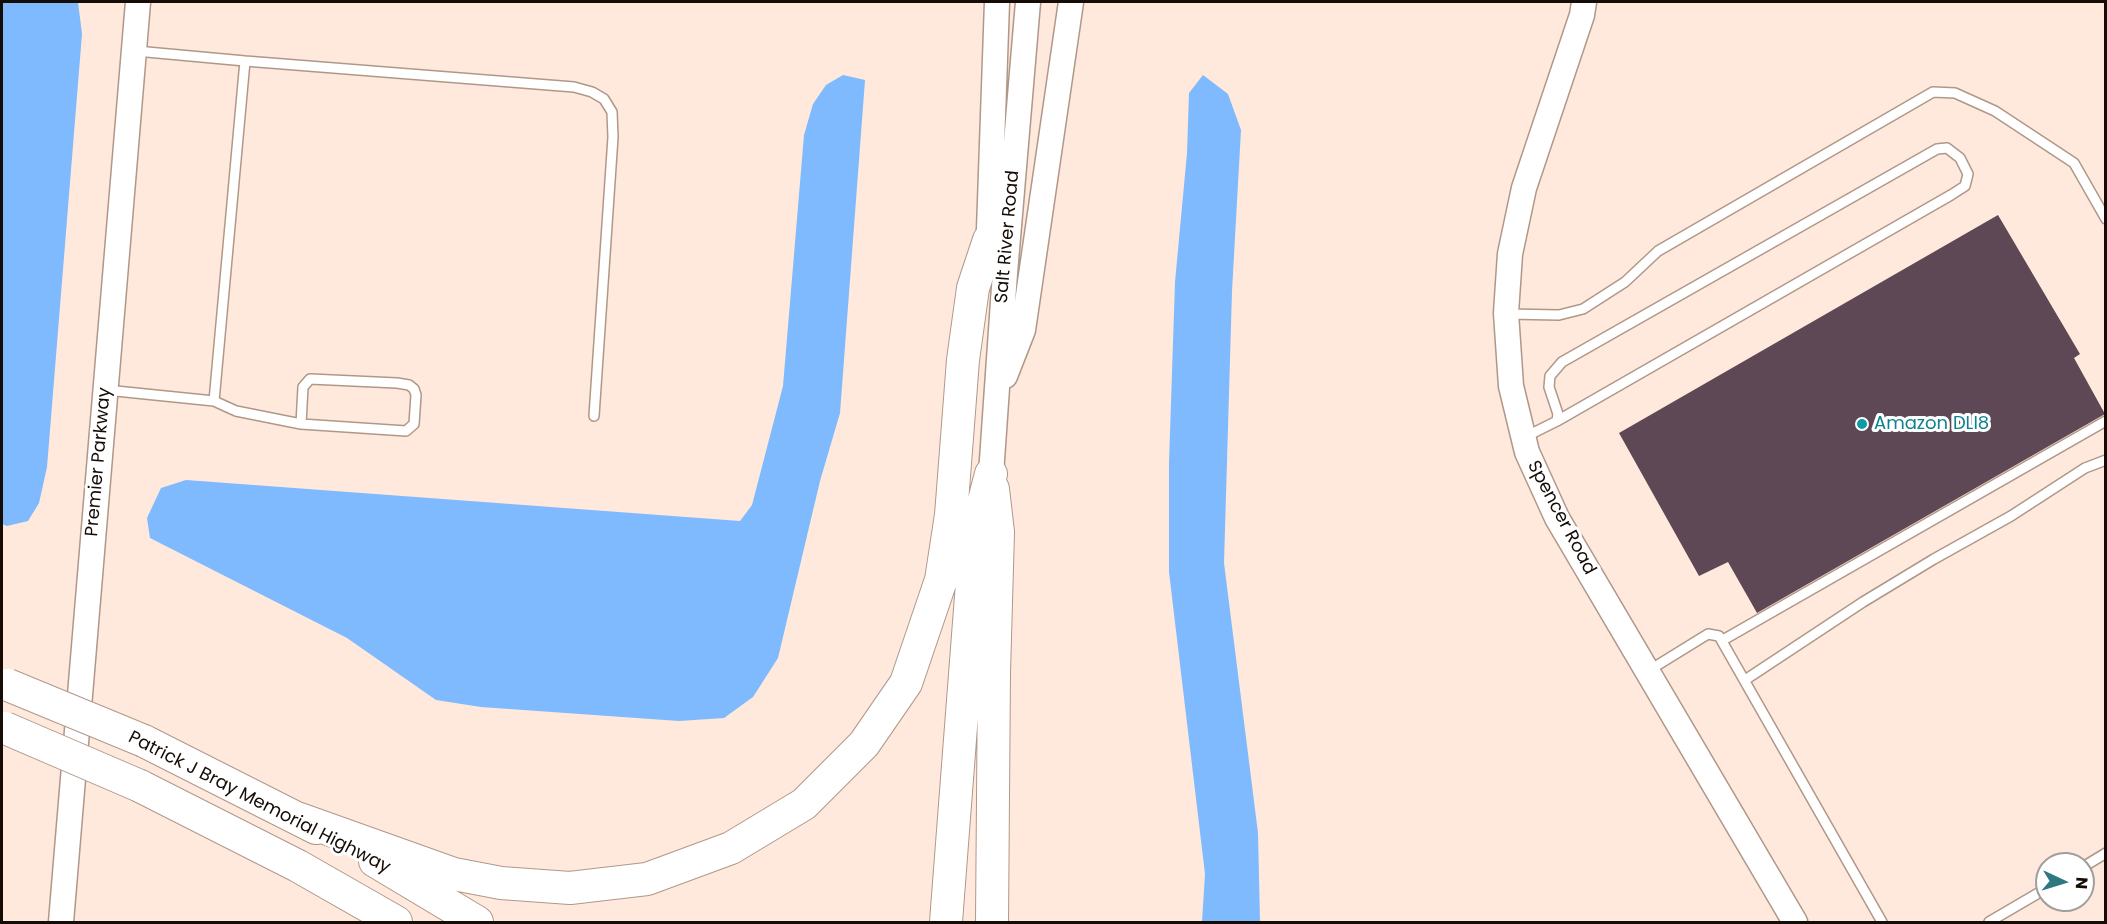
<!DOCTYPE html>
<html>
<head>
<meta charset="utf-8">
<style>
	body { margin:0 }
	#map { position:relative; width:2107px; height:924px; overflow:hidden; background:#fee9dc; font-family:Poppins,sans-serif }
	canvas { display:block }
	.frame { position:absolute; inset:0; border:3px solid #150c07; pointer-events:none }
	.north { position:absolute; left:2035px; top:852px; width:60px; height:60px; box-sizing:border-box; background:#fff; border:2px solid #a19e9c; border-radius:50%; rotate:94deg; font-size:16px; font-weight:700; line-height:24px; text-align:center; color:#150c07 }
	.north::after { content:''; display:block; margin:auto; width:21px; height:27px; background:#307881; clip-path:polygon(50% 0,100% 100%,50% 72%,0 100%) }
</style>
</head>
<body>
<div id="map">
<canvas width="2107" height="924"></canvas>
<div class="frame"></div>
<div class="north">N</div>
</div>
<script>
const g = document.querySelector('canvas').getContext('2d');
g.lineJoin = 'round';
function fillPath(path, color) { g.fillStyle = color; g.fill(path, 'evenodd'); }
const shape = rows => new Path2D(rows.map(r => 'M' + r).join(''));
function trace(path, color, width, dash) { g.strokeStyle = color; g.lineWidth = width; g.lineCap = dash ? 'butt' : 'round'; g.setLineDash(dash || []); g.stroke(path); }
function write(font, color, halo, rows, align = 'center') {
  g.font = font + ' Poppins,sans-serif'; g.lineWidth = 6; g.setLineDash([]); g.textBaseline = 'middle'; g.strokeStyle = halo; g.fillStyle = color; for (const [text, x, y, turn = 0] of rows) {
    g.save(); g.translate(x, y); g.rotate((+turn || 0) * Math.PI / 180); g.textAlign = isNaN(turn) ? turn : align; if (halo) g.strokeText(text, 0, 0); g.fillText(text, 0, 0); g.restore();
  }
}
fillPath(shape([
	[2,2,78,2,82,34,47,467,39,503,28,521,7,526,2,524],
	[843,75,865,80,840,413,820,481,778,658,753,697,724,718,679,721,481,707,436,700,347,638,150,538,147,518,161,488,186,480,740,521,752,505,783,386,804,135,813,104,826,85],
	[1203,75,1228,94,1241,130,1232,291,1224,563,1258,833,1260,922,1202,922,1205,874,1169,572,1169,463,1175,282,1187,153,1189,93]
]), '#7fb9fe');
fillPath(shape([
	[1998,215,2080,354,2074,358,2105,414,1757,613,1728,562,1699,576,1619,433]
]), '#5e4855');
const lane = shape([
	[136,51,245,61,214,401,236,411,301,424,303,387,310,379,397,383,409,385,414,389,416,395,414,424,406,431,301,424],
	[245,61,574,87,592,92,604,99,612,112,613,137,594,416],
	[1508,314,1559,315,1583,309,1625,282,1658,251,1933,92,1955,93,1995,111,2074,163,2106,219],
	[106,390,214,401],
	[1525,437,1557,421,1558,414,1549,387,1550,376,1562,362,1937,149,1947,148,1960,158,1968,174,1965,186,1951,195,1557,421],
	[1723,640,2106,421],
	[1648,671,1708,634,1719,636,1882,922],
	[1745,680,1863,602,1934,559,2011,516,2085,468,2106,460],
	[2083,867,2106,853],
	[1989,922,2047,888]
]);
const secondary = shape([
	[1584,2,1582,15,1524,188,1510,254,1506,313,1511,386,1527,452,1557,518,1795,922],
	[988,258,997,2],
	[1005,376,1023,330,1071,2],
	[991,474,1005,273,1028,2],
	[61,922,138,2]
]);
const highway = shape([
	[144,741,316,828],
	[140,786,298,866,396,922],
	[297,818,454,874,501,883,570,888,647,879,731,848,804,804,864,744,906,683,941,580,951,515,963,360,973,288,989,240],
	[375,861,477,922],
	[946,922,976,531,991,474],
	[992,922,994,673,998,532,993,489]
]);
trace(lane, '#b09889', 12);
trace(secondary, '#b09889', 27);
trace(highway, '#b09889', 34);
trace(lane, '#fff', 9);
trace(secondary, '#fff', 24);
trace(highway, '#fff', 32);
const highwayBridge = shape([
	[8,685,144,741],
	[5,728,140,786]
]);
trace(highwayBridge, '#b09889', 34, []);
trace(highwayBridge, '#fff', 32);
for (const [x, y, r, color] of [
	[1862,424,6,"#0f9aa8"]
]) { const dot = new Path2D(); dot.arc(x, y, r, 0, 2 * Math.PI); g.fillStyle = color; g.fill(dot); trace(dot, '#fff', 2); }
write('18px', '#150c07', '#fff', [
	["Salt River Road",1008,237,-85],
	["Premier Parkway",99,462,-85],
	["Spencer Road",1561,518,62],
	["Patrick J Bray Memorial Highway",259,803,27]
]);
write('18px', '#0d838f', '#fff', [
	["Amazon DLI8",1874,424]
], 'left');
</script>
</body>
</html>
